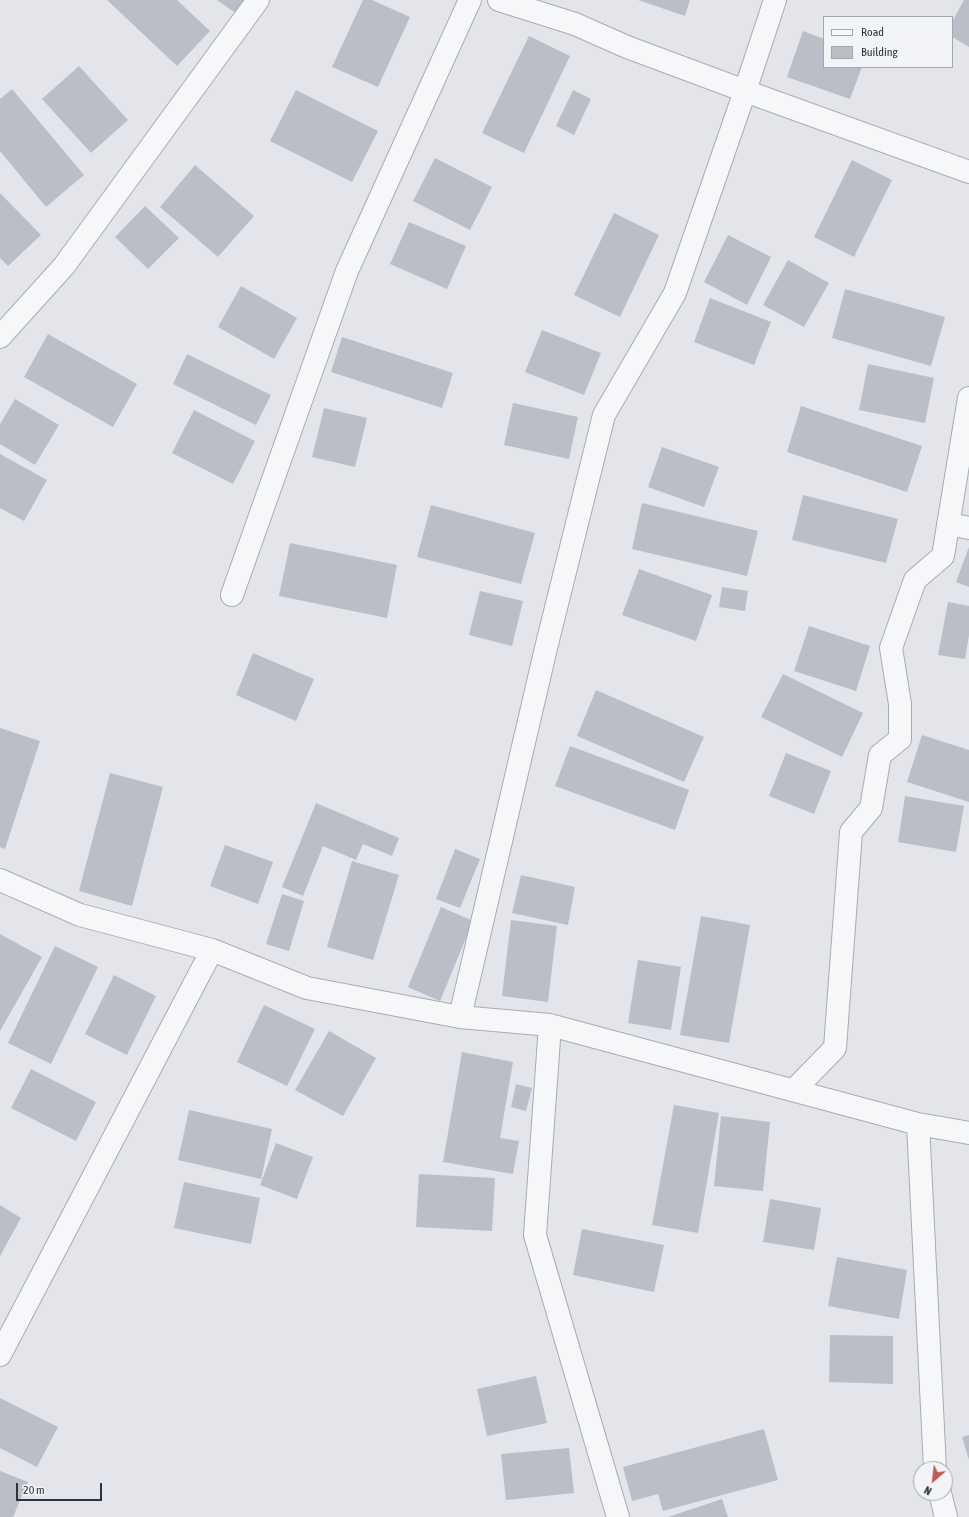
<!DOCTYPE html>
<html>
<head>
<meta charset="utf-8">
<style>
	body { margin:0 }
	#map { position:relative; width:969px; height:1517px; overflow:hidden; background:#e4e5ea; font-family:"Asap Condensed",sans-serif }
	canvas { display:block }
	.legend { position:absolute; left:823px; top:16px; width:130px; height:52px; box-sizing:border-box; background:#f3f4f8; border:1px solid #a4a6af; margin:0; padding:5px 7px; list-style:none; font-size:12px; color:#2d3141 }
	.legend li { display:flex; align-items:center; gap:8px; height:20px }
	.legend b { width:20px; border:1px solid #a4a6af }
	.north { position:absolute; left:913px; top:1461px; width:40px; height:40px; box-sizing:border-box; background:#f3f4f8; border:1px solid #a4a6af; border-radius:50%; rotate:208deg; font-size:11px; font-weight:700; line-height:16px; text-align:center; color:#2d3141 }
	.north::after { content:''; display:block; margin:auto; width:14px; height:18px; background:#c15757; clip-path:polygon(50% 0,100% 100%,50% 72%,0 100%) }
	.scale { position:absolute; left:16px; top:1483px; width:86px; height:18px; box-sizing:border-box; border:2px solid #2d3141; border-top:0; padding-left:5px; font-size:12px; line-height:14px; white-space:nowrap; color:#2d3141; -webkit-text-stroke:3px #f3f4f8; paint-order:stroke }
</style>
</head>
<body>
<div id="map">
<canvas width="969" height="1517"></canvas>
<ul class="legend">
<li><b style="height:5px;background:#f6f7f9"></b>Road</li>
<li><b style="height:11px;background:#bbbec6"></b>Building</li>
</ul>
<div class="north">N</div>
<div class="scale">20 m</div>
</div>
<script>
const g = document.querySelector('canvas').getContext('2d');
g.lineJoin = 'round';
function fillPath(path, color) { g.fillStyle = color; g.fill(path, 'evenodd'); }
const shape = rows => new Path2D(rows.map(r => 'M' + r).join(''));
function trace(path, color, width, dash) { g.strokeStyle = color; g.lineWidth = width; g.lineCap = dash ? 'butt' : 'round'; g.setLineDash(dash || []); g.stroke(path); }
fillPath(shape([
	[107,0,177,0,210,31,177,66],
	[217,0,247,0,237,14],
	[363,0,372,0,410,17,378,87,332,67],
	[638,0,690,0,685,16],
	[964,0,969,0,969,47,952,37,952,22],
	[803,31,824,39,824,67,862,67,850,99,787,77],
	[529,36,570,56,524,153,482,133],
	[79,66,128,120,91,153,42,99],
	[12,89,84,175,46,207,0,151,0,99],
	[296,90,378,131,352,182,270,141],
	[573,90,591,99,574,135,556,126],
	[435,158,492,187,470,230,413,201],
	[852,160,892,180,854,257,814,237],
	[195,165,254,216,218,257,160,207],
	[0,193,41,235,8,266,0,258],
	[145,206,179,238,148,269,115,237],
	[614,213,659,235,620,317,574,295],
	[409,222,466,246,447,289,390,264],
	[728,235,771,257,747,305,704,282],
	[788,260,829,283,804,327,763,305],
	[241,286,297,318,274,359,218,327],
	[845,289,945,317,931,366,832,338],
	[710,298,771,322,754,365,694,342],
	[542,330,601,353,584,395,525,372],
	[48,334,137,384,113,427,24,377],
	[342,337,453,373,442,408,331,372],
	[187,354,271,395,256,425,173,384],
	[868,364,934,378,925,423,859,410],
	[15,399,59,425,35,465,0,444,0,424],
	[513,403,578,417,569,459,504,445],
	[801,406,922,446,907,492,787,452],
	[324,408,367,418,355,467,312,457],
	[194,410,255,441,233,484,172,453],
	[662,447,719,467,704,507,648,487],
	[0,454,47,480,24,521,0,508],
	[803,495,898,519,886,563,792,540],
	[642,503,758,531,747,576,632,549],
	[431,505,535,533,521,584,417,557],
	[290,543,397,565,387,618,279,596],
	[969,547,969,587,956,582],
	[639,569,712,595,696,641,622,615],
	[722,587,748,591,745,611,719,607],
	[480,591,523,601,512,646,469,635],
	[948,602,969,606,969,635,965,659,938,655],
	[809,626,870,646,856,691,794,671],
	[253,653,314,679,296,721,236,695],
	[783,674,863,713,842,757,761,717],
	[596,690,704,737,684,782,577,736],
	[0,728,40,741,5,849,0,847],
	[922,735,969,750,969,802,907,782],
	[570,746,689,790,675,830,555,786],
	[786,753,831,771,814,814,769,796],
	[110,773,163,787,132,906,79,891],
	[905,796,964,806,956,852,898,842],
	[316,803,399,838,392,856,363,844,356,860,323,846,303,896,282,887],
	[225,845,273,862,258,904,210,886],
	[455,849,480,859,460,908,436,899],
	[352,861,399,875,373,960,327,947],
	[521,875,575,887,568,925,512,913],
	[282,894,304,901,289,951,266,944],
	[441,907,473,921,440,1001,408,987],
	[701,916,750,925,729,1043,680,1035],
	[511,920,557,926,548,1002,502,996],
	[0,934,42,957,0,1031],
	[55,946,98,967,51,1064,8,1043],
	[638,960,681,967,671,1030,628,1023],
	[114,975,156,996,127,1055,85,1034],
	[264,1005,315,1029,287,1086,237,1062],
	[329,1031,376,1058,343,1116,295,1090],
	[462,1052,513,1062,500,1138,519,1141,513,1174,443,1162],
	[31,1069,96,1102,76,1141,11,1108],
	[516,1084,532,1088,526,1111,511,1107],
	[674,1105,719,1113,698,1233,652,1225],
	[189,1110,272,1129,261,1179,178,1160],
	[721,1116,770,1122,763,1191,714,1186],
	[276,1143,313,1157,297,1199,260,1185],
	[419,1174,495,1178,492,1231,416,1227],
	[184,1182,260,1198,251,1244,174,1228],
	[770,1199,821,1208,814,1250,763,1242],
	[0,1205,21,1218,0,1256],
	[582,1229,664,1245,654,1292,573,1275],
	[837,1257,907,1270,899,1319,828,1306],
	[830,1335,893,1336,893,1384,829,1382],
	[536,1376,547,1423,487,1436,477,1389],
	[0,1398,58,1427,37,1467,0,1448],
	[764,1429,778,1480,663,1511,658,1494,632,1501,623,1467],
	[969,1435,969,1460,962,1437],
	[569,1448,574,1493,506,1500,501,1454],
	[0,1471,28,1482,13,1517,0,1517],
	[722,1499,728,1517,668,1517]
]), '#bbbec6');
const street = shape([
	[499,0,575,24,627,47,745,91,969,172],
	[0,337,64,266,258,0],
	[948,524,969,528],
	[232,595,347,271,470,0],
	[0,880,80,915,212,950,307,988,460,1017,550,1025,918,1124,969,1133],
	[460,1017,546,648,604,415,675,293,745,91,775,0],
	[550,1025,535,1235,618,1517],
	[794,1090,835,1048,851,832,871,808,880,755,900,739,900,704,891,648,915,580,943,556,969,398],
	[918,1124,935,1469],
	[0,1355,212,950],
	[940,1493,946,1517]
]);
trace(street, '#a9abb4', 24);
trace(street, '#f6f7f9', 22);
</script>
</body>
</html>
